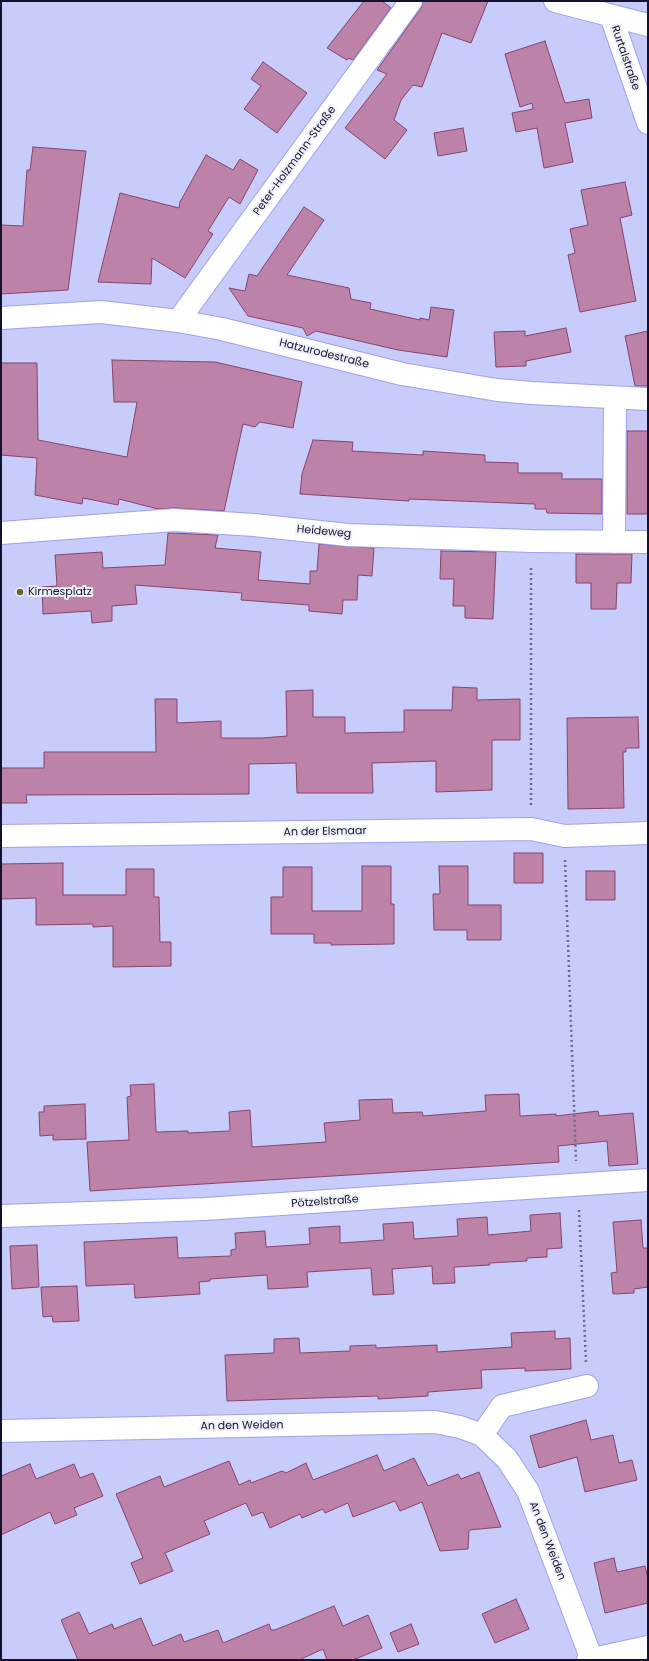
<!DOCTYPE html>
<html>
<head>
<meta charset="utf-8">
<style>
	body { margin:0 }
	#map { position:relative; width:649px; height:1661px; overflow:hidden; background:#c8ccfa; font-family:Poppins,sans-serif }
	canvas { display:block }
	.frame { position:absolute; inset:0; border:2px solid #13132f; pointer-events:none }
</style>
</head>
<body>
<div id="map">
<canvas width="649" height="1661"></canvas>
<div class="frame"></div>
</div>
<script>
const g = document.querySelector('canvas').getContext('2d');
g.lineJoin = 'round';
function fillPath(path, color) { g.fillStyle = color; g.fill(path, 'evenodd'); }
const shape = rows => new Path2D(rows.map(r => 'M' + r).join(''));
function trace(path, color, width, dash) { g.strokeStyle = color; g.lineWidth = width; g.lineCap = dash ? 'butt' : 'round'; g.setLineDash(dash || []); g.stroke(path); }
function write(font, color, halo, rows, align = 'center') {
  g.font = font + ' Poppins,sans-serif'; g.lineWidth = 4; g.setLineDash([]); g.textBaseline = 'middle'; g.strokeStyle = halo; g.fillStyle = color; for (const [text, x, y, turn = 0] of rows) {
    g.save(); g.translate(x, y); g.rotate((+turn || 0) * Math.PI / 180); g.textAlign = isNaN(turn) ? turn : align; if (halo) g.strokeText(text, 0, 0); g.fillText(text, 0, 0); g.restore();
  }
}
const building = shape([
	[364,1,382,1,391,8,353,60,348,58,347,60,327,48,364,1],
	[423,1,488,1,471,43,442,33,422,87,413,85,401,100,394,120,407,130,385,159,345,128,387,74,377,70,421,8,423,1],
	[545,41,565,103,589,99,592,118,565,123,573,162,544,168,537,128,516,132,512,113,533,109,532,103,520,107,505,54,545,41],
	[263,62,307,93,277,133,244,109,261,86,251,79,263,62],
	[463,128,467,151,438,156,434,133,463,128],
	[33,147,86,151,68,290,1,294,1,225,23,226,27,170,30,170,33,147],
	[206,155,233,170,240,159,258,170,240,204,229,197,208,231,213,234,185,278,152,258,151,284,98,282,120,193,179,208,180,202,206,155],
	[625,182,632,215,620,218,636,301,580,312,568,255,575,253,570,229,588,225,581,190,625,182],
	[304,207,324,220,287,275,349,288,351,299,371,303,370,309,420,320,420,318,429,320,431,307,454,310,447,357,398,350,316,331,307,336,303,328,248,316,229,288,245,291,249,274,257,276,304,207],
	[566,328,571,352,526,361,526,366,496,367,494,332,525,331,525,336,566,328],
	[648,331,648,386,635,386,625,336,648,331],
	[112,360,215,362,302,382,293,428,260,422,255,427,243,424,224,511,175,508,158,509,119,499,118,505,83,498,82,504,35,495,37,458,1,455,1,363,37,363,38,440,127,457,137,402,114,402,112,360],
	[627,431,648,431,648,514,627,514,627,431],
	[313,440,353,442,352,451,423,455,423,451,485,455,485,462,518,463,518,473,562,473,562,479,602,479,602,514,547,513,546,509,535,509,535,504,409,499,409,501,300,494,302,474,313,440],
	[168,533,218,535,215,548,261,552,258,580,310,584,310,571,317,571,319,544,374,548,372,576,358,575,357,600,343,600,342,614,309,611,309,605,241,600,242,593,135,585,137,604,112,606,112,621,92,623,91,611,43,614,42,587,57,586,55,555,102,552,103,568,165,565,168,533],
	[441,551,496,552,493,619,465,618,465,606,453,606,454,579,440,579,441,551],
	[576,554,632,554,631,583,617,583,616,609,591,609,591,583,576,583,576,554],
	[453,687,477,688,477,700,520,699,520,740,492,740,492,790,436,792,436,761,372,763,373,793,297,793,296,763,249,764,249,794,26,795,27,803,1,803,1,768,44,768,44,752,156,752,155,699,177,699,177,723,221,721,221,738,262,738,287,736,286,691,313,690,313,717,345,717,345,733,404,732,404,710,452,710,453,687],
	[638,717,639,748,626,748,626,752,623,752,624,808,568,809,567,718,638,717],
	[514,853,543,853,543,883,514,883,514,853],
	[63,863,63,895,126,895,126,869,154,869,154,897,159,897,160,942,171,942,171,966,113,967,113,926,93,927,93,924,36,925,36,898,1,899,1,864,63,863],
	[362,866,391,866,391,904,394,904,394,944,331,945,331,943,314,943,314,934,271,934,271,897,283,897,283,867,312,867,312,911,362,911,362,866],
	[439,866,468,866,468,905,501,905,501,940,467,940,467,930,434,930,433,894,440,894,439,866],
	[586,871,615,871,615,900,586,900,586,871],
	[154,1084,156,1132,188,1131,188,1133,230,1131,229,1112,250,1110,252,1147,326,1142,324,1123,360,1120,359,1100,392,1099,393,1113,422,1112,423,1116,486,1111,485,1095,519,1094,520,1116,556,1114,556,1116,598,1111,599,1116,633,1113,638,1164,609,1166,607,1141,558,1146,559,1162,90,1191,87,1142,129,1140,127,1097,131,1096,130,1085,154,1084],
	[85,1104,86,1139,53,1140,53,1135,40,1136,39,1112,44,1112,44,1106,85,1104],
	[560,1213,562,1248,547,1249,547,1257,527,1258,527,1261,489,1263,490,1265,454,1267,455,1283,433,1284,432,1266,392,1269,394,1294,373,1295,371,1268,307,1272,308,1287,268,1289,267,1275,210,1279,210,1281,199,1282,200,1294,135,1298,134,1284,86,1286,84,1242,177,1237,178,1258,231,1256,231,1250,236,1249,235,1233,265,1231,266,1247,310,1244,309,1228,340,1226,340,1243,384,1240,383,1224,413,1222,414,1239,458,1236,457,1219,487,1217,488,1235,531,1231,530,1215,560,1213],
	[641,1220,643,1248,648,1248,648,1287,634,1289,634,1293,613,1294,611,1273,617,1272,613,1222,641,1220],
	[37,1245,39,1287,12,1289,10,1246,37,1245],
	[77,1286,79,1321,53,1322,52,1316,43,1317,41,1287,77,1286],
	[555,1331,555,1339,570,1338,571,1369,525,1371,525,1368,481,1370,482,1388,428,1392,428,1396,378,1399,378,1396,227,1401,225,1355,274,1353,274,1339,299,1338,300,1353,350,1351,350,1346,376,1345,376,1348,437,1345,437,1352,512,1347,511,1333,555,1331],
	[586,1420,591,1440,613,1435,619,1463,632,1460,637,1480,585,1492,577,1457,539,1468,530,1436,586,1420],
	[377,1455,384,1471,414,1458,428,1486,458,1474,461,1479,479,1472,501,1527,469,1530,468,1549,440,1551,422,1502,400,1511,395,1501,353,1517,348,1503,325,1513,323,1509,302,1518,300,1514,270,1528,263,1512,252,1516,246,1503,204,1521,210,1534,165,1553,173,1571,140,1584,131,1563,143,1558,116,1494,160,1476,164,1487,229,1461,239,1485,250,1480,251,1483,282,1471,286,1473,306,1463,313,1480,377,1455],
	[30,1464,36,1479,74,1464,80,1478,93,1473,103,1496,74,1508,77,1515,55,1524,50,1512,1,1535,1,1476,30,1464],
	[614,1558,617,1572,645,1566,648,1578,648,1603,605,1613,594,1563,614,1558],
	[516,1599,529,1629,495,1643,482,1614,516,1599],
	[334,1606,343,1626,368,1615,382,1648,353,1660,327,1660,323,1649,299,1660,78,1660,61,1620,79,1612,89,1634,112,1624,114,1629,141,1618,153,1646,181,1634,184,1642,218,1630,223,1643,269,1624,271,1630,275,1630,334,1606],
	[411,1624,419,1644,398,1652,390,1633,411,1624]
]);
fillPath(building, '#bd82a7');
trace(building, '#86436f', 1);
const minor = shape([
	[555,1,648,25],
	[611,16,648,123],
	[1,318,101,312,178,321,222,329,402,374,497,390,532,393,648,399],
	[178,321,411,1],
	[1,533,174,520,254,525,348,535,532,541,648,542],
	[614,542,615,398],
	[1,836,531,829,565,836,648,833],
	[1,1216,205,1209,648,1180],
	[1,1431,435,1422,460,1427,482,1435,507,1459,528,1491,592,1660],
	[482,1435,502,1406,587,1386],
	[588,1660,648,1647]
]);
trace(minor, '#9da1eb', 24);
trace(shape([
	[531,805,531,566],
	[565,860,576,1161],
	[579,1210,586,1362]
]), '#696b90', 2.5, [2, 3]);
trace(minor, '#fff', 22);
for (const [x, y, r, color] of [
	[20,592,4,"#6a632f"]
]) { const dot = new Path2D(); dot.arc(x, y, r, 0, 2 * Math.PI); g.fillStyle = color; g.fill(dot); trace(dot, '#eff0f8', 1.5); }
write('11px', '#13132f', '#eff0f8', [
	["Rurtalstraße",625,58,71],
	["Peter-Holzmann-Straße",295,161,-54],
	["Hatzurodestraße",324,354,14],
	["Heideweg",324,532,5],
	["An der Elsmaar",325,832,-1],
	["Pötzelstraße",325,1202,-4],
	["An den Weiden",242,1426,-1],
	["An den Weiden",547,1541,69]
]);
write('11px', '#13132f', '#eff0f8', [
	["Kirmesplatz",28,592]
], 'left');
</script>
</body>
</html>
